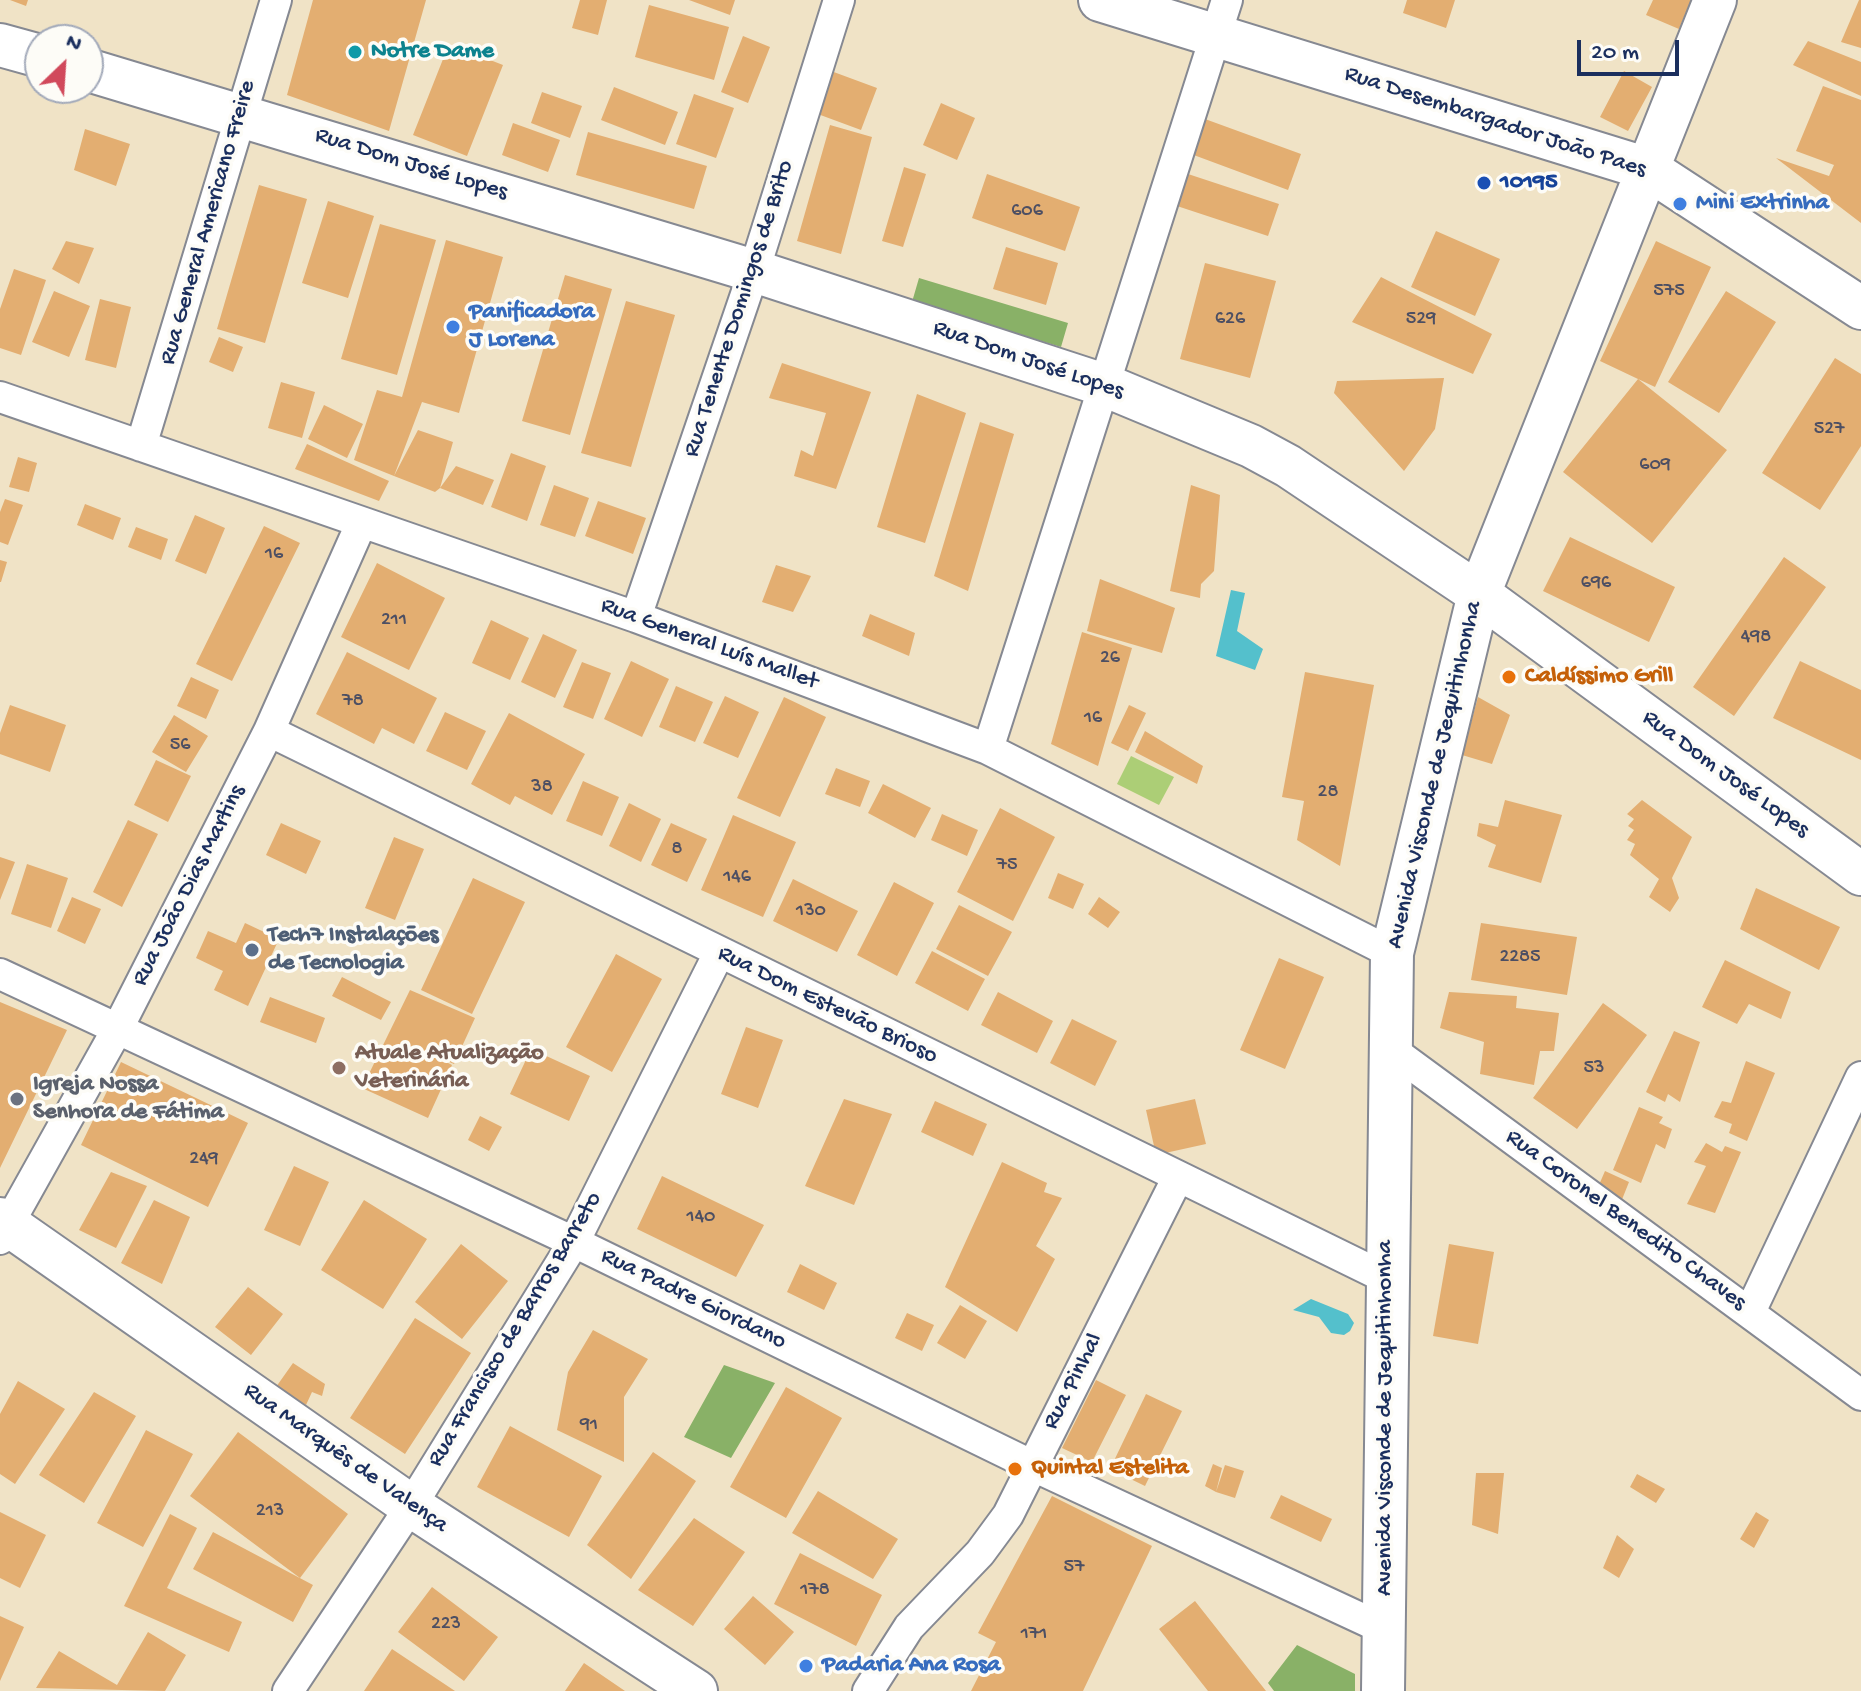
<!DOCTYPE html>
<html>
<head>
<meta charset="utf-8">
<style>
	body { margin:0 }
	#map { position:relative; width:1861px; height:1691px; overflow:hidden; background:#f0e3c6; font-family:"Gochi Hand",sans-serif }
	canvas { display:block }
	.north { position:absolute; left:24px; top:24px; width:80px; height:80px; box-sizing:border-box; background:#fdfcf7; border:2px solid #a3aaba; border-radius:50%; rotate:25deg; font-size:22px; font-weight:700; line-height:32px; text-align:center; color:#1b2f5e }
	.north::after { content:''; display:block; margin:auto; width:28px; height:36px; background:#d1495b; clip-path:polygon(50% 0,100% 100%,50% 72%,0 100%) }
	.scale { position:absolute; left:1577px; top:40px; width:102px; height:36px; box-sizing:border-box; border:4px solid #1b2f5e; border-top:0; padding-left:10px; font-size:24px; line-height:28px; white-space:nowrap; color:#1b2f5e; -webkit-text-stroke:6px #fdfcf7; paint-order:stroke }
</style>
</head>
<body>
<div id="map">
<canvas width="1861" height="1691"></canvas>
<div class="north">N</div>
<div class="scale">20 m</div>
</div>
<script>
const g = document.querySelector('canvas').getContext('2d');
g.lineJoin = 'round';
function fillPath(path, color) { g.fillStyle = color; g.fill(path, 'evenodd'); }
const shape = rows => new Path2D(rows.map(r => 'M' + r).join(''));
function trace(path, color, width, dash) { g.strokeStyle = color; g.lineWidth = width; g.lineCap = dash ? 'butt' : 'round'; g.setLineDash(dash || []); g.stroke(path); }
function write(font, color, halo, rows, align = 'center') {
  g.font = font + ' "Gochi Hand",sans-serif'; g.lineWidth = 7; g.setLineDash([]); g.textBaseline = 'middle'; g.strokeStyle = halo; g.fillStyle = color; for (const [text, x, y, turn = 0] of rows) {
    g.save(); g.translate(x, y); g.rotate((+turn || 0) * Math.PI / 180); g.textAlign = isNaN(turn) ? turn : align; if (halo) g.strokeText(text, 0, 0); g.fillText(text, 0, 0); g.restore();
  }
}
fillPath(shape([
	[1131,756,1174,777,1159,805,1117,784]
]), '#acce76');
fillPath(shape([
	[919,278,1068,323,1061,347,912,302],
	[724,1365,775,1383,731,1458,684,1437],
	[1297,1645,1355,1674,1355,1691,1274,1691,1268,1683]
]), '#89b167');
fillPath(shape([
	[1231,590,1245,593,1237,631,1263,649,1255,670,1216,656],
	[1311,1299,1348,1314,1354,1323,1350,1331,1344,1335,1331,1333,1319,1317,1293,1310]
]), '#54c0cc');
fillPath(shape([
	[10,0,28,0,26,6],
	[313,0,426,0,389,131,287,95],
	[580,0,607,0,598,35,572,28],
	[689,0,735,0,730,15],
	[1407,0,1455,0,1446,28,1403,13],
	[1653,0,1691,0,1679,29,1646,15],
	[1859,0,1861,0,1861,48,1841,42],
	[649,5,729,27,714,80,635,57],
	[743,36,770,47,748,103,721,92],
	[1808,41,1861,62,1861,96,1793,65],
	[449,44,503,65,467,156,413,135],
	[831,71,877,88,861,130,815,113],
	[1624,71,1652,87,1628,131,1600,117],
	[1823,86,1861,100,1861,223,1776,158,1829,176,1834,165,1796,151],
	[614,87,678,112,665,145,601,120],
	[542,92,582,106,570,138,531,123],
	[694,94,734,108,716,158,676,144],
	[941,103,975,118,957,160,923,145],
	[1205,119,1301,154,1288,190,1191,154],
	[513,123,560,140,548,172,502,155],
	[830,125,872,137,841,254,797,241],
	[85,129,130,144,116,186,74,170],
	[588,132,707,166,694,209,576,175],
	[904,167,926,174,903,247,882,241],
	[987,174,1080,207,1065,251,972,218],
	[1188,174,1279,204,1268,236,1177,206],
	[259,185,307,199,265,343,217,329],
	[328,201,374,216,348,298,302,283],
	[380,224,436,240,397,375,341,359],
	[1436,231,1500,259,1475,316,1411,287],
	[446,240,503,257,459,413,422,402,394,476,354,460,377,390,402,397],
	[66,241,94,248,79,284,52,269],
	[1656,241,1711,267,1655,387,1638,379,1727,450,1652,543,1563,472,1638,379,1600,361],
	[1006,247,1058,263,1046,305,993,289],
	[1205,263,1276,281,1250,378,1180,359],
	[14,269,46,280,21,355,0,348,0,309],
	[565,275,612,289,570,435,522,421],
	[1381,277,1492,334,1473,374,1352,322],
	[54,291,90,306,69,357,32,342],
	[1726,291,1776,322,1719,413,1668,382],
	[100,299,131,307,116,368,85,360],
	[626,301,675,315,631,467,581,453],
	[219,337,243,347,233,372,209,362],
	[1835,358,1861,374,1861,446,1820,510,1762,473],
	[782,363,871,392,836,489,794,476,801,450,813,456,826,413,769,398],
	[1444,378,1435,429,1404,471,1334,393,1337,381],
	[281,382,315,392,302,438,268,428],
	[917,394,966,413,925,543,877,527],
	[324,405,363,424,347,458,308,439],
	[980,422,1014,434,968,591,934,576],
	[418,430,453,442,440,488,435,492,394,476],
	[307,444,389,481,379,501,295,469],
	[511,453,546,466,527,521,491,507],
	[18,457,37,463,29,492,9,487],
	[456,466,494,480,483,505,440,488],
	[554,485,589,498,575,537,540,525],
	[1191,485,1220,495,1214,571,1201,584,1200,598,1170,591],
	[5,499,23,505,8,545,0,542,0,512],
	[598,501,646,518,633,554,585,536],
	[85,504,121,518,113,540,77,525],
	[195,515,225,528,206,574,175,561],
	[264,526,300,543,232,681,196,664],
	[136,527,168,539,161,560,128,547],
	[1570,537,1675,587,1649,642,1543,591],
	[1784,557,1826,587,1734,716,1693,687],
	[0,560,7,562,1,582,0,582],
	[377,563,445,598,409,670,341,637],
	[776,565,811,576,793,612,762,602],
	[1100,579,1175,608,1162,653,1087,631],
	[870,614,915,633,909,656,862,636],
	[491,620,529,638,510,680,472,663],
	[1082,632,1132,648,1098,766,1051,744],
	[543,634,577,650,555,698,521,682],
	[347,652,437,698,414,744,382,728,374,744,316,714],
	[631,661,669,679,642,737,604,719],
	[1800,661,1861,690,1861,760,1773,718],
	[582,662,611,673,593,719,563,707],
	[1305,672,1374,685,1340,866,1297,840,1304,801,1282,797],
	[191,677,219,690,206,719,177,706],
	[676,686,713,702,695,742,659,727],
	[725,696,759,712,738,758,703,743],
	[784,697,826,717,780,817,737,798],
	[1478,697,1510,715,1492,764,1462,755],
	[10,705,66,725,50,772,0,754,0,733],
	[1129,705,1146,713,1128,751,1111,743],
	[445,712,486,731,467,770,426,751],
	[509,713,585,754,552,815,515,796,510,805,471,784],
	[174,715,208,736,186,772,152,752],
	[1145,731,1203,766,1197,784,1135,752],
	[156,760,191,776,168,822,134,805],
	[836,768,870,781,860,807,825,794],
	[583,781,619,797,602,836,566,821],
	[883,784,931,808,915,838,868,813],
	[1505,800,1562,815,1541,883,1488,867,1496,845,1477,836,1479,823,1498,827],
	[1642,800,1692,837,1672,878,1679,898,1670,912,1649,897,1659,879,1630,855,1635,844,1627,840,1634,830,1628,826,1634,819,1627,814],
	[629,803,661,819,641,862,609,846],
	[1000,808,1055,837,1013,921,957,892],
	[942,814,978,830,967,856,931,840],
	[733,815,796,842,763,917,701,890],
	[128,820,158,834,122,907,93,892],
	[281,823,321,841,306,874,266,855],
	[671,823,707,839,687,882,651,865],
	[394,837,424,849,395,920,365,908],
	[0,857,15,862,0,900],
	[27,864,68,878,51,928,11,914],
	[1058,873,1084,884,1073,909,1048,898],
	[473,878,525,902,472,1014,421,990],
	[793,879,858,911,837,952,773,921],
	[894,882,934,903,897,976,857,955],
	[1756,888,1840,927,1819,970,1740,929],
	[72,897,101,909,85,944,57,931],
	[1099,897,1120,912,1108,928,1088,914],
	[959,905,1012,932,988,976,936,949],
	[245,923,279,939,248,1006,214,990,223,971,196,958,208,931,236,943],
	[1481,923,1577,937,1567,995,1471,980],
	[932,951,985,979,968,1011,915,983],
	[616,954,662,979,612,1072,566,1047],
	[1279,958,1324,977,1285,1069,1240,1050],
	[1725,960,1791,992,1781,1019,1749,1004,1737,1024,1702,1007],
	[342,977,391,1002,381,1020,332,996],
	[410,990,475,1018,454,1064,427,1052,452,1065,428,1118,362,1088],
	[998,992,1053,1021,1037,1053,981,1025],
	[1449,992,1517,996,1516,1008,1559,1013,1554,1051,1540,1051,1534,1085,1480,1074,1484,1042,1440,1028],
	[270,997,325,1018,316,1043,260,1022],
	[0,1002,67,1030,0,1168],
	[1603,1003,1647,1035,1577,1129,1533,1098],
	[1072,1019,1117,1041,1095,1086,1050,1063],
	[746,1027,783,1040,758,1108,721,1094],
	[1674,1031,1700,1042,1680,1102,1668,1094,1665,1102,1646,1092],
	[531,1049,590,1076,569,1121,510,1094],
	[1746,1061,1775,1073,1747,1141,1729,1133,1732,1124,1714,1117,1722,1101,1731,1103],
	[121,1062,248,1123,208,1207,81,1145],
	[844,1099,892,1114,854,1205,805,1186],
	[1195,1099,1206,1144,1156,1155,1146,1110],
	[935,1101,987,1124,973,1156,921,1132],
	[1639,1107,1663,1117,1659,1123,1672,1129,1665,1149,1656,1144,1641,1183,1613,1170],
	[480,1116,502,1127,489,1151,468,1140],
	[1706,1143,1722,1152,1725,1146,1741,1152,1715,1213,1687,1204,1706,1166,1694,1162],
	[1002,1162,1047,1183,1044,1192,1062,1198,1036,1246,1055,1259,1017,1332,945,1287],
	[294,1166,329,1182,300,1246,264,1230],
	[1605,1171,1629,1182,1621,1202,1595,1194],
	[111,1172,147,1186,116,1248,79,1230],
	[662,1176,764,1225,736,1277,637,1229],
	[154,1200,190,1217,162,1284,121,1263],
	[364,1200,427,1239,383,1309,321,1270],
	[461,1244,508,1281,462,1339,415,1302],
	[1449,1244,1494,1252,1478,1344,1433,1336],
	[800,1264,837,1283,824,1310,787,1292],
	[248,1287,283,1314,251,1355,215,1327],
	[960,1305,987,1321,965,1359,937,1343],
	[907,1313,934,1325,922,1351,895,1338],
	[415,1318,471,1353,405,1454,350,1418],
	[593,1330,648,1359,624,1397,624,1462,557,1430,568,1372],
	[293,1363,325,1384,322,1396,312,1392,306,1405,276,1387],
	[1096,1380,1126,1395,1092,1462,1062,1448],
	[18,1381,65,1409,15,1484,0,1474,0,1414],
	[786,1387,842,1418,786,1518,730,1487],
	[94,1392,136,1416,84,1503,39,1475],
	[1146,1394,1182,1411,1145,1486,1110,1469],
	[510,1426,602,1476,569,1537,477,1487],
	[146,1430,193,1454,143,1547,97,1523],
	[238,1432,348,1514,300,1578,190,1496],
	[653,1452,696,1481,631,1579,587,1545],
	[1213,1464,1222,1468,1216,1492,1205,1486],
	[1225,1465,1244,1471,1235,1498,1216,1492],
	[1476,1473,1504,1473,1498,1534,1472,1525],
	[1637,1474,1665,1489,1656,1503,1630,1487],
	[818,1491,898,1539,873,1579,792,1533],
	[1281,1495,1332,1519,1321,1542,1270,1518],
	[1052,1496,1152,1546,1083,1691,971,1691,996,1642,978,1633],
	[0,1512,46,1535,20,1588,0,1578],
	[1756,1512,1769,1520,1754,1548,1740,1539],
	[170,1514,197,1528,167,1588,242,1622,229,1652,124,1606],
	[694,1518,745,1552,693,1626,638,1590],
	[213,1532,313,1585,293,1622,193,1569],
	[1617,1535,1634,1549,1619,1578,1603,1568],
	[800,1553,882,1595,856,1646,774,1604],
	[432,1587,498,1637,464,1681,398,1632],
	[753,1596,794,1632,765,1665,724,1629],
	[1195,1601,1266,1691,1208,1691,1159,1629],
	[0,1616,24,1627,0,1681],
	[148,1632,186,1655,165,1691,36,1688,59,1651,117,1685],
	[392,1649,455,1691,364,1691],
	[584,1663,625,1691,565,1691]
]), '#e3ae71');
const street = shape([
	[0,397,636,617,988,749,1392,953],
	[141,446,276,0],
	[636,617,754,271,839,0],
	[269,731,1386,1278],
	[988,749,1227,0],
	[0,974,574,1242,1031,1465,1384,1629],
	[1389,1048,1861,1395],
	[0,1239,118,1028,269,731,361,524],
	[1750,1312,1861,1077],
	[288,1691,411,1506,574,1242,719,953],
	[868,1691,909,1627,980,1553,1008,1515,1178,1177]
]);
const secondary = shape([
	[1100,0,1648,169,1861,308],
	[0,45,40,56],
	[88,70,754,271,1104,385,1251,446,1288,466,1479,594,1861,874],
	[0,1219,411,1506,696,1691],
	[1383,1691,1392,953,1479,594,1715,0]
]);
trace(street, '#868992', 34);
trace(secondary, '#868992', 46);
trace(street, '#fff', 30);
trace(secondary, '#fff', 42);
for (const [x, y, r, color] of [
	[355,52,8,"#0f9aa8"],
	[1484,183,8,"#1a4fb4"],
	[1680,204,8,"#3f7fe0"],
	[453,327,8,"#3f7fe0"],
	[1509,677,8,"#e8710a"],
	[252,950,8,"#5c6f8a"],
	[339,1068,8,"#8d6e63"],
	[17,1099,8,"#6b7280"],
	[1015,1469,8,"#e8710a"],
	[806,1666,8,"#3f7fe0"]
]) { const dot = new Path2D(); dot.arc(x, y, r, 0, 2 * Math.PI); g.fillStyle = color; g.fill(dot); trace(dot, '#fdfcf7', 3); }
write('20px', '#4d4f63', null, [
	["606",1027,212],
	["575",1669,292],
	["626",1230,320],
	["529",1421,320],
	["527",1829,430],
	["609",1655,466],
	["16",274,555],
	["696",1596,584],
	["211",394,621],
	["498",1756,638],
	["26",1110,659],
	["78",353,702],
	["16",1093,719],
	["56",180,746],
	["38",542,788],
	["28",1328,793],
	["8",677,850],
	["75",1007,866],
	["146",737,878],
	["130",811,912],
	["2285",1520,958],
	["53",1594,1069],
	["249",204,1160],
	["140",701,1218],
	["91",589,1426],
	["213",270,1512],
	["57",1074,1568],
	["178",815,1591],
	["223",446,1625],
	["171",1034,1635]
]);
write('bold 24px', '#0d838f', '#fdfcf7', [
	["Notre Dame",371,52]
], 'left');
write('24px', '#1b2f5e', '#fdfcf7', [
	["Rua Desembargador João Paes",1495,123,18],
	["Rua Dom José Lopes",411,165,17],
	["Rua General Americano Freire",209,223,-74],
	["Rua Tenente Domingos de Brito",740,309,-72],
	["Rua Dom José Lopes",1028,361,19],
	["Rua General Luís Mallet",709,645,20],
	["Avenida Visconde de Jequitinhonha",1436,775,-77],
	["Rua Dom José Lopes",1725,775,36],
	["Rua João Dias Martins",190,886,-63],
	["Rua Dom Estevão Brioso",827,1006,26],
	["Rua Coronel Benedito Chaves",1625,1221,36],
	["Rua Padre Giordano",693,1300,26],
	["Rua Francisco de Barros Barreto",516,1330,-59],
	["Rua Pinhal",1074,1382,-63],
	["Avenida Visconde de Jequitinhonha",1386,1418,-90],
	["Rua Marquês de Valença",345,1459,35]
]);
write('bold 24px', '#164399', '#fdfcf7', [
	["10195",1500,183]
], 'left');
write('bold 24px', '#366cbe', '#fdfcf7', [
	["Mini Extrinha",1696,204],
	["Panificadora",469,313],
	["J Lorena",469,341],
	["Padaria Ana Rosa",822,1666]
], 'left');
write('bold 24px', '#c56008', '#fdfcf7', [
	["Caldíssimo Grill",1525,677],
	["Quintal Estelita",1031,1469]
], 'left');
write('bold 24px', '#4e5e75', '#fdfcf7', [
	["Tech7 Instalações",268,936],
	["de Tecnologia",268,964]
], 'left');
write('bold 24px', '#785e54', '#fdfcf7', [
	["Atuale Atualização",355,1054],
	["Veterinária",355,1082]
], 'left');
write('bold 24px', '#5b616d', '#fdfcf7', [
	["Igreja Nossa",33,1085],
	["Senhora de Fátima",33,1113]
], 'left');
</script>
</body>
</html>
